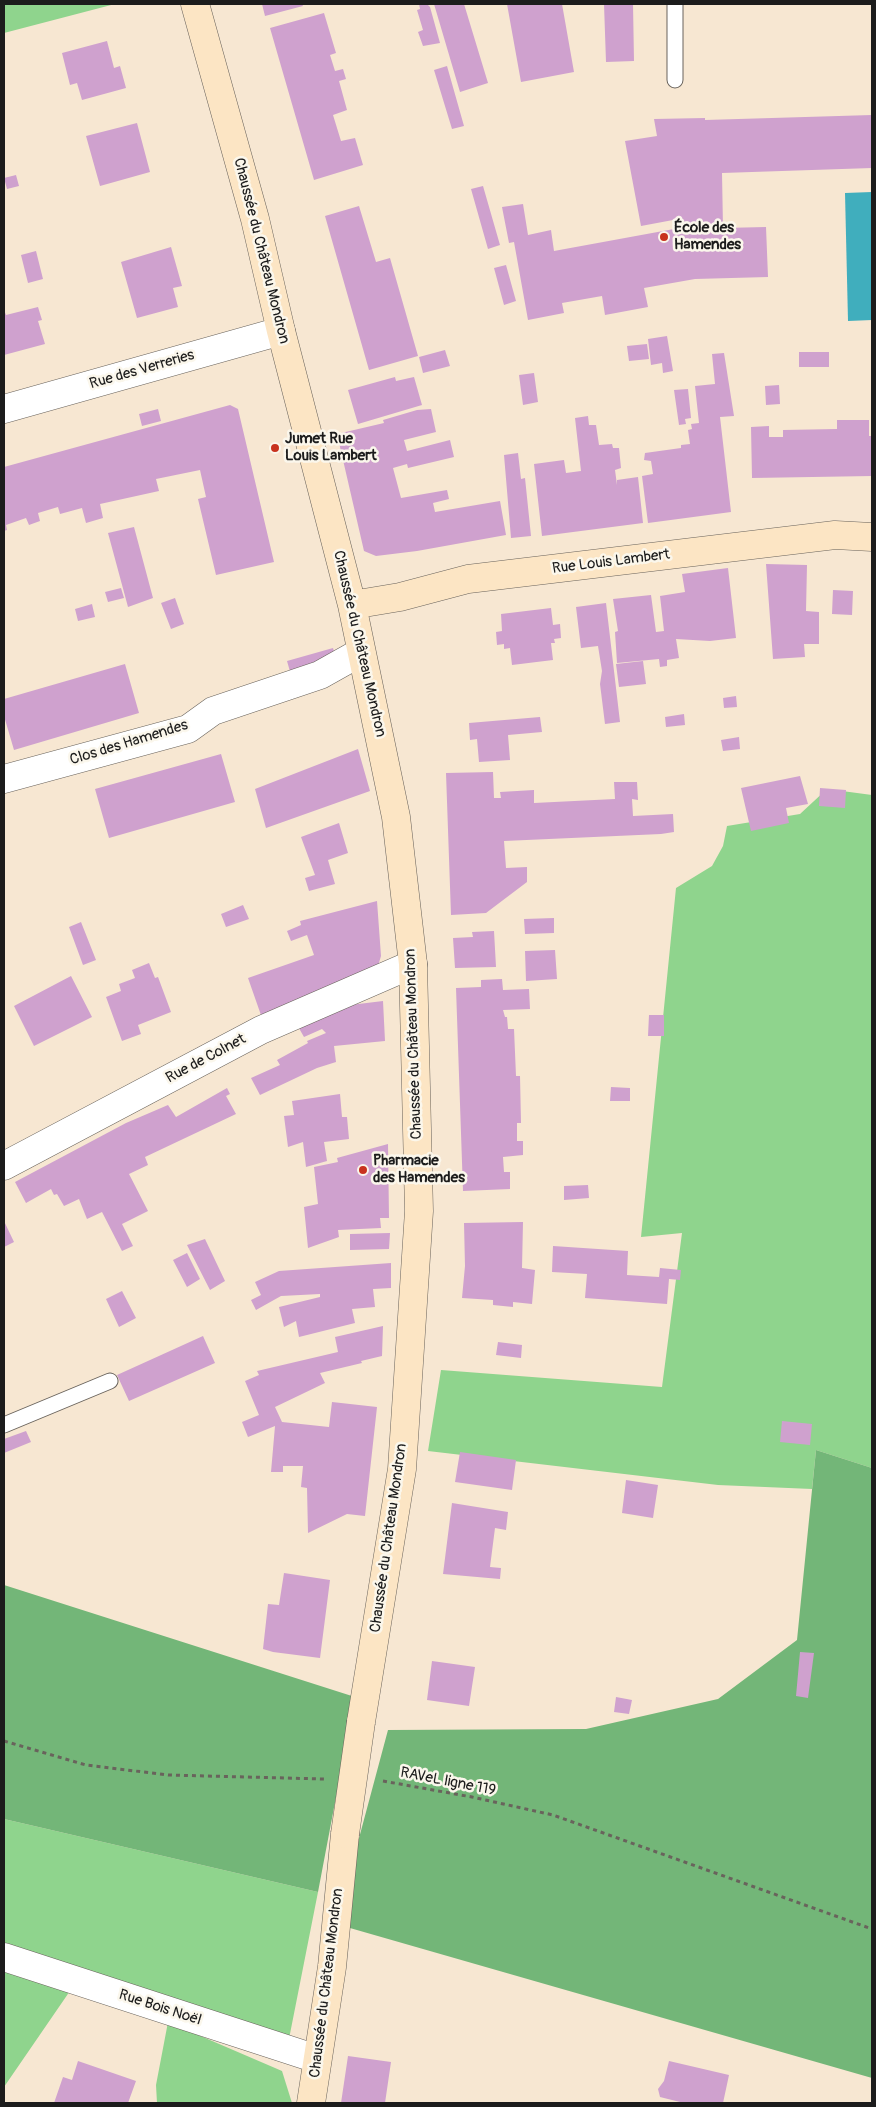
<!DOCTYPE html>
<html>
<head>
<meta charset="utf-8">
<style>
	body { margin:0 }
	#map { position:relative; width:876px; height:2107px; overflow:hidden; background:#f7e7d2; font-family:Pangolin,sans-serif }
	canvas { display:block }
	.frame { position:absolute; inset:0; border:5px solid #1c1c1c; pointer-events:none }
</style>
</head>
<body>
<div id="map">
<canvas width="876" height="2107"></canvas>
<div class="frame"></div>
</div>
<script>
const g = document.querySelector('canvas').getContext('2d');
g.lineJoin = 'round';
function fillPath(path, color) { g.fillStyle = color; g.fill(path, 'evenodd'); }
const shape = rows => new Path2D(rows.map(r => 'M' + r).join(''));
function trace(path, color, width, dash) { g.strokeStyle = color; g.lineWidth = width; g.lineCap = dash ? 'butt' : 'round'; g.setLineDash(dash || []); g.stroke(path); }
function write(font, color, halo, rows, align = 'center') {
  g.font = font + ' Pangolin,sans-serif'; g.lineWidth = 5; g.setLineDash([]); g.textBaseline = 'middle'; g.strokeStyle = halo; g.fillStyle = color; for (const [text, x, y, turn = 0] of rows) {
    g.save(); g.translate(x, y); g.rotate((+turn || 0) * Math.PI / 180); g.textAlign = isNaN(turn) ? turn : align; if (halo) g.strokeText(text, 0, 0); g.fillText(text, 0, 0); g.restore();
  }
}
fillPath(shape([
	[4,4,115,4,4,33],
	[827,789,872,795,872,1468,816,1450,812,1489,718,1485,428,1451,441,1370,662,1387,682,1233,641,1237,676,888,712,866,723,846,727,826,800,814],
	[4,1819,318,1892,287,2049,4,1946],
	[4,1964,72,1988,4,2087],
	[168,2022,282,2071,292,2103,157,2103,156,2085]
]), '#8fd48d');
fillPath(shape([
	[816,1450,872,1468,872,2078,336,1924,388,1730,586,1729,718,1699,797,1640],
	[4,1585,355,1697,318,1892,4,1819]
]), '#73b678');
fillPath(shape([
	[872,192,872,320,848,321,845,193]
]), '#40aebd');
fillPath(shape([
	[262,4,302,4,303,6,265,16],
	[419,4,427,4,430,7,440,43,423,46,418,32,423,30,417,10,420,9],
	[434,4,464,4,488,83,460,92],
	[507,4,562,4,574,72,521,82],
	[604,4,633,4,634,61,606,62],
	[324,13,336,53,330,55,335,71,343,69,346,79,339,81,347,110,333,115,341,141,355,138,363,165,314,180,270,28],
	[107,41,114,68,120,66,126,88,82,100,77,83,70,85,62,53],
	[447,66,464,126,452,129,434,70],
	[872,115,872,168,722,173,723,228,766,227,768,277,695,279,644,288,648,307,605,315,602,296,562,303,564,313,528,320,514,242,509,243,502,207,523,204,528,235,551,230,554,251,674,229,673,220,641,226,625,141,657,136,654,119,705,118,705,120],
	[137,123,150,172,100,186,86,136],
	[16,175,19,186,7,189,4,178],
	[483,186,500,245,488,249,471,189],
	[359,206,376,262,390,258,418,356,369,370,325,216],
	[171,247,182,286,173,288,178,307,137,318,121,262],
	[36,251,43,279,28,283,21,255],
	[506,265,516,301,504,305,494,268],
	[38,307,42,320,38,321,45,344,4,355,4,310,6,315],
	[667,336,673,371,663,373,662,363,651,365,648,339],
	[647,344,649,359,629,361,627,346],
	[445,350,450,366,423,373,419,357],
	[799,352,829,352,829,367,799,367],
	[724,353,734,416,720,417,731,512,648,523,642,476,653,474,651,461,644,460,645,453,681,448,681,445,690,444,688,430,692,429,691,424,699,423,695,386,715,384,712,354],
	[534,373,538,402,523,405,519,375],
	[395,377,396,381,414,377,422,405,358,424,348,390],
	[779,385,780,404,766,405,765,386],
	[688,389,691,418,685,419,686,424,679,425,674,390],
	[230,405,238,409,274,562,216,575,198,499,206,497,200,470,156,479,159,491,100,504,103,518,86,523,82,508,60,514,58,507,38,513,40,521,29,525,26,518,6,525,7,530,4,531,4,467],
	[158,409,161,421,142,426,139,414],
	[431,409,436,432,404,440,407,451,450,440,454,457,408,468,407,464,393,468,401,498,447,490,449,499,433,503,435,512,500,501,506,535,417,551,376,556,364,551,337,434,384,423,383,420,417,410],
	[588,416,589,425,596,425,599,445,612,444,613,448,619,448,621,468,615,470,617,485,617,480,638,477,643,523,542,536,534,464,564,460,566,473,581,471,575,418],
	[837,420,869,420,869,436,872,436,872,476,752,478,751,427,769,426,769,437,783,437,783,430,837,429],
	[518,453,521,479,525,478,531,536,511,538,504,455],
	[134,527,153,598,128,607,108,533],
	[766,564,807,565,806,611,819,612,819,644,804,644,805,657,773,659],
	[728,568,736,638,710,641,676,639,679,658,667,660,667,666,660,667,659,659,617,663,615,632,618,631,613,599,651,595,656,632,664,631,660,596,685,592,682,574],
	[121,588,124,598,108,602,105,592],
	[833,590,853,591,852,615,832,614],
	[175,598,184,624,171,629,161,603],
	[606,603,620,722,605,724,600,684,602,671,598,646,581,648,576,607],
	[92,604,95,617,78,621,75,609],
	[551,608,553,625,560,624,561,638,554,639,555,643,551,643,553,660,512,665,510,648,504,649,504,644,497,645,496,632,502,631,501,614],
	[333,648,337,662,291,675,287,661],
	[643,661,646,684,619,687,616,664],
	[125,664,139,713,14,750,4,716,4,699],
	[736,696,737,707,724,708,723,698],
	[684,714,685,725,666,727,665,717],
	[540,717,542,732,508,735,510,760,479,762,477,739,470,740,469,723],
	[739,737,740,749,723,751,721,740],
	[358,749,370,791,266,828,255,789],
	[221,754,235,802,109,838,95,789],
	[493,772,494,798,501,798,500,792,534,790,534,803,615,799,614,782,637,782,638,800,632,799,633,816,673,814,674,832,661,834,504,841,506,868,527,867,527,882,486,913,451,915,446,773],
	[800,776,808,804,786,808,789,823,751,831,741,788],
	[820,788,846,790,845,808,819,806],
	[339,823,348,853,328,860,335,884,309,891,305,878,315,875,301,837],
	[377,901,381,956,378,966,262,1018,248,978,314,955,307,935,291,941,287,931,301,925,300,921],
	[243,905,249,919,226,927,221,914],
	[554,918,554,933,525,934,524,919],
	[81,922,96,960,83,965,69,927],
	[494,931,496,967,455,968,453,938,473,937,472,932],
	[555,950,557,979,526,981,525,951],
	[149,963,155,978,158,977,171,1012,138,1025,141,1034,122,1041,106,997,121,991,119,984,135,978,132,970],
	[71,976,92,1017,34,1046,14,1006],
	[502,979,503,990,529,989,530,1009,503,1010,505,1017,507,1017,508,1029,514,1029,516,1076,520,1076,521,1123,517,1123,517,1141,523,1141,523,1155,503,1157,504,1172,510,1172,510,1189,463,1191,456,988,481,987,481,980],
	[383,1001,385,1041,334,1046,336,1062,317,1068,260,1095,251,1078,280,1065,277,1060,308,1043,307,1041,326,1033,322,1029,304,1037,296,1023,334,1007],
	[649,1015,664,1015,664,1036,648,1036],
	[611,1087,630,1088,630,1101,610,1101],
	[227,1088,230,1094,226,1096,236,1114,145,1157,148,1165,129,1174,148,1211,122,1224,133,1246,122,1251,102,1212,87,1219,79,1199,64,1206,57,1194,54,1195,51,1189,26,1203,15,1182,126,1123,168,1105,176,1117],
	[340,1094,342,1117,347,1117,349,1139,324,1142,327,1161,306,1167,303,1142,288,1147,284,1116,294,1115,292,1101],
	[388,1144,389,1218,380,1218,381,1228,338,1230,339,1237,308,1248,304,1207,318,1204,314,1167,338,1162,337,1158],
	[588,1185,589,1198,564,1200,564,1186],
	[4,1221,14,1242,4,1247],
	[523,1222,522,1268,535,1270,532,1304,513,1302,513,1307,493,1305,493,1300,462,1298,465,1266,464,1223],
	[390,1233,389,1249,350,1250,350,1234],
	[205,1239,225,1281,210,1290,187,1245],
	[553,1246,628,1251,627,1275,659,1277,660,1268,681,1270,680,1280,669,1279,667,1304,585,1298,587,1274,552,1272],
	[187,1253,200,1279,187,1287,173,1260],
	[391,1263,391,1288,373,1289,375,1307,352,1309,355,1323,299,1337,296,1321,284,1327,279,1307,320,1297,320,1294,281,1296,256,1310,251,1300,261,1295,255,1282,279,1271],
	[122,1291,136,1318,119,1327,106,1299],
	[383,1326,382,1356,361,1361,362,1363,320,1373,325,1383,275,1407,282,1422,329,1427,332,1402,377,1407,365,1516,347,1514,308,1533,307,1488,301,1487,303,1466,283,1466,283,1472,271,1472,275,1426,248,1437,242,1422,259,1415,245,1381,259,1375,257,1371,338,1352,335,1337],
	[203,1336,215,1363,129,1401,117,1375],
	[498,1342,522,1345,521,1358,496,1355],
	[782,1421,812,1424,810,1445,780,1442],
	[26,1431,31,1442,4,1453,4,1439],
	[460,1452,516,1460,512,1490,455,1482],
	[626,1480,658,1485,653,1518,622,1513],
	[452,1503,508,1512,506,1530,495,1528,490,1567,501,1568,500,1579,443,1574],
	[284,1573,330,1580,320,1658,273,1652,263,1649,268,1604,279,1605],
	[800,1652,814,1653,808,1698,796,1696],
	[432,1661,475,1667,469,1706,427,1700],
	[616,1697,632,1700,629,1714,614,1712],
	[348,2056,391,2062,385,2103,341,2103],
	[78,2061,136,2081,128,2103,54,2103,63,2077,72,2080],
	[669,2061,729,2075,723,2103,679,2103,680,2102,660,2097,658,2089,664,2081]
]), '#cfa1ce');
const lane = shape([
	[675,80,675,4],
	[4,1425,110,1381]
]);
const street = shape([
	[4,409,281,331],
	[4,779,188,729,213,711,320,675,361,652],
	[4,1166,261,1030,413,964],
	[4,1957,317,2059]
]);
const secondary = shape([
	[195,4,255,219,281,331,352,605,396,817,413,964,419,1211,402,1469,361,1722],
	[352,605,400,597,468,579,835,535,872,537],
	[311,2103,332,1967,345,1834]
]);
trace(lane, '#69635c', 17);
trace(street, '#69635c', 29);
trace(secondary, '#69635c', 29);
trace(shape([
	[4,1741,86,1765,168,1775,324,1779],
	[383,1781,472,1797,553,1815,872,1929]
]), '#69635c', 3, [4, 4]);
trace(lane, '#fff', 15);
trace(street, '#fff', 28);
trace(secondary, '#fce5c4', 28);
const secondaryBridge = shape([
	[345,1834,361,1722]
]);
trace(secondaryBridge, '#69635c', 29, []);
trace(secondaryBridge, '#fce5c4', 28);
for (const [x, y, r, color] of [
	[664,237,5,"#c8321e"],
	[275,448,5,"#c8321e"],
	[363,1170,5,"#c8321e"]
]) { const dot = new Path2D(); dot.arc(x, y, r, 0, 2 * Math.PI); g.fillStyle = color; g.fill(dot); trace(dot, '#fbf7ec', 2); }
write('bold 15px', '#1c1c1c', '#fbf7ec', [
	["École des",674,228],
	["Hamendes",674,245],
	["Jumet Rue",285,439],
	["Louis Lambert",285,456],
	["Pharmacie",373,1161],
	["des Hamendes",373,1178]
], 'left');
write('15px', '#1c1c1c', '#fbf7ec', [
	["Chaussée du Château Mondron",261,251,76],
	["Rue des Verreries",142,370,-16],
	["Rue Louis Lambert",611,562,-7],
	["Chaussée du Château Mondron",359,644,77],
	["Clos des Hamendes",129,743,-17],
	["Chaussée du Château Mondron",414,1044,-92],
	["Rue de Colnet",206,1059,-28],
	["Chaussée du Château Mondron",389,1538,-82],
	["RAVeL ligne 119",448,1782,11],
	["Chaussée du Château Mondron",327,1983,-83],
	["Rue Bois Noël",160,2008,18]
]);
</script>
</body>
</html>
